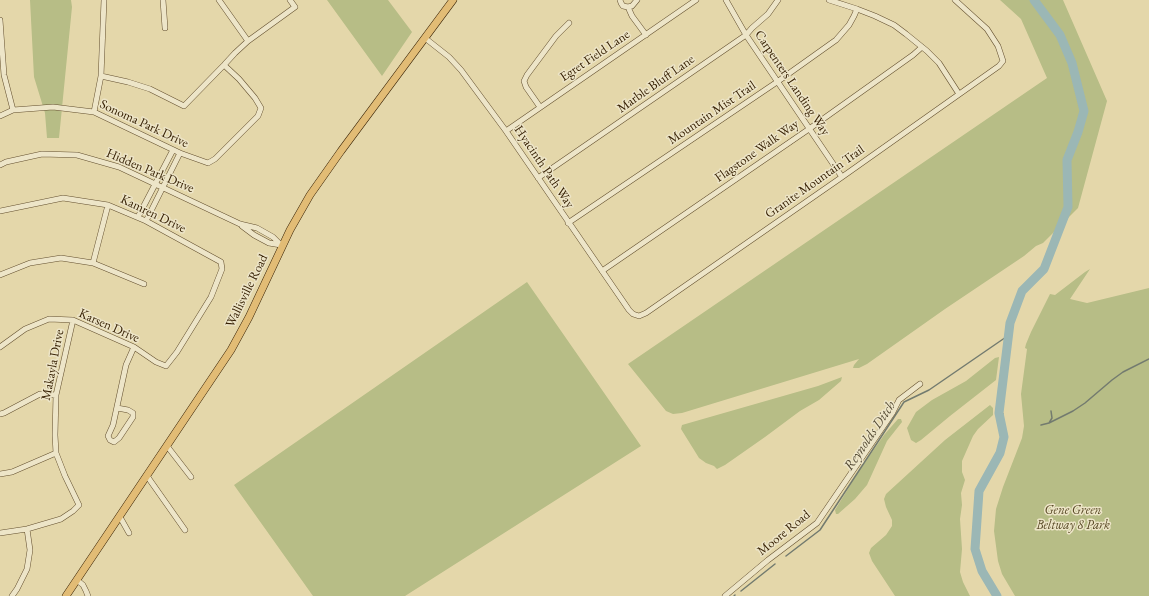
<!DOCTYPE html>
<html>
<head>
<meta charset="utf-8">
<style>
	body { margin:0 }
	canvas { display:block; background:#e4d7aa }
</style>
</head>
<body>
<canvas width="1149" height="596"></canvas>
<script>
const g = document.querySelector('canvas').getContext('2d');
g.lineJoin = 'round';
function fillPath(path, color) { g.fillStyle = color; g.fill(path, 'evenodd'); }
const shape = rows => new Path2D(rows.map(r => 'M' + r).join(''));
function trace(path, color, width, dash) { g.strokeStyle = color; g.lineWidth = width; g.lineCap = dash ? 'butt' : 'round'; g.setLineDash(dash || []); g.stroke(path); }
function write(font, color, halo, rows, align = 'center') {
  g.font = font + ' "EB Garamond",serif'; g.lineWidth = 3; g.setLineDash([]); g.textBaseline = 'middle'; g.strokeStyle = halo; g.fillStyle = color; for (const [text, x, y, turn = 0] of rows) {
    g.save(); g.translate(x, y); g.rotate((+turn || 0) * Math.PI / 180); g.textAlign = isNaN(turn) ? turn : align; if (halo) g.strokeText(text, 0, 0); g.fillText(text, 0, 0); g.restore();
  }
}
fillPath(shape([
	[30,0,71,0,72,7,59,138,47,138,45,113,34,77],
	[327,0,388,0,412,32,382,76],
	[1000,0,1063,0,1107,101,1078,208,1043,243,1036,246,1024,256,945,309,867,364,859,368,853,368,854,365,859,359,682,413,673,414,666,411,628,364,1047,78,1021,19],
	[1090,269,1070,299,1087,303,1149,288,1149,596,1015,596,1002,574,998,561,994,531,996,509,1003,487,1022,438,1024,426,1021,394,1027,349,1025,348,1026,344,1031,332,1050,294,1055,295,1085,272],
	[527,282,641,446,405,596,313,596,234,485],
	[999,357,996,380,950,416,921,440,916,443,911,440,907,428,916,412,932,400,966,381,995,358],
	[842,377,841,381,819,400,800,411,765,437,725,465,717,469,714,466,706,463,699,458,681,429,682,425,818,386],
	[990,405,993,408,993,415,978,429,973,436,962,461,962,472,965,480,961,493,962,505,960,519,962,549,960,572,963,582,970,596,895,596,872,561,869,553,871,548,886,535,892,526,892,520,886,507,884,499,886,494,945,440],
	[898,419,901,419,902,422,887,441,867,485,855,499,838,514,836,514,835,510,859,471,884,435]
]), '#b7bd86');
trace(shape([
	[999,413,1003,414],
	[1049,423,1052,418,1051,411],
	[1041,425,1049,423,1073,411,1085,403,1112,380,1123,372,1149,359],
	[786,556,820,530,904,402,929,390,1009,335],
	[741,591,775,564],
	[734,596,735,595]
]), '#737b6f', 1.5);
trace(shape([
	[997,596,982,571,975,549,979,491,1000,453,1004,437,999,413,1010,323,1022,291,1044,269,1068,207,1067,160,1078,132,1084,111,1072,63,1060,35,1034,0]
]), '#9bb7b5', 9);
const minor = shape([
	[163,0,165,28],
	[219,0,248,41],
	[620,0,621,3,623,6,628,7,632,16,646,35],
	[726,0,746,35,842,177],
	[829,0,857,9,875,16,894,25,906,34,927,51,939,63,959,94],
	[628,7,632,6,637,0],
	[0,20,4,75,13,110],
	[425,38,449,57,461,70,506,131,629,310,633,314,639,316,646,313,842,177,999,66,1003,61,998,46,987,29,955,0],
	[101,76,128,82,150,89,184,106,224,65,235,53,248,41,295,7,290,0],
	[540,107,526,87,524,81,527,75,556,36,569,23],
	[94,112,101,76,104,0],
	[0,116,13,110,53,107,94,112,180,153,208,163,215,159,258,116,261,108,255,98,239,79,224,65],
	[506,131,696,0],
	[0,165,6,162,42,154,77,155,119,167,240,224,257,228,273,237,282,246],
	[538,178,746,35,752,28,768,14,778,0],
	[0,211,63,198,108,205,146,221,221,262,222,269,211,297,177,352,166,366,156,362,134,347,73,320,49,319,25,329,0,347],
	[138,217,173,150],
	[146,221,180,153],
	[568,223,777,82,836,40,849,25,854,16,857,9],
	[242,226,254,235,269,243,281,245],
	[93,263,108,205],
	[602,271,809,129,913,55,922,47],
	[0,275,30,263,61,258,93,263,144,284],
	[117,408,128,410,133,413,133,417,119,438,114,442,110,440,108,436,113,425,126,365,134,347],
	[0,414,4,413,40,394,56,395],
	[167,446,191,477],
	[0,474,12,472,56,453],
	[147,476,185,530],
	[120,517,129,533],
	[0,533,27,529,61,519,73,511,79,505,65,476,56,453,55,435,56,395,73,320],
	[77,580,83,585,86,591,88,596],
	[12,596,17,589,27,569,30,550,27,529],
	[725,596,768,560,817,523,893,412,899,400,920,384]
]);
const major = shape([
	[66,596,231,350,249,317,290,230,310,195,341,151,453,0]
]);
trace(minor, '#634f2e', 6);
trace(major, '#382205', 8);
trace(minor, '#ede5c8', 5);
trace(major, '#e2bc75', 7);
write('13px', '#382205', '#ede5c8', [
	["Egret Field Lane",595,56,-34],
	["Carpenters Landing Way",792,83,56],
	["Marble Bluff Lane",656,84,-35],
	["Mountain Mist Trail",712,113,-34],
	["Sonoma Park Drive",144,124,25],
	["Flagstone Walk Way",757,151,-35],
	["Hyacinth Path Way",544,167,56],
	["Hidden Park Drive",150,171,23],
	["Granite Mountain Trail",815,182,-35],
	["Kamren Drive",153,214,26],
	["Wallisville Road",247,291,-64],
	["Karsen Drive",109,326,24],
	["Makayla Drive",53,365,-79],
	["Moore Road",784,533,-39]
]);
write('italic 13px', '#584925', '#ede5c8', [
	["Gene Green",1073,510],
	["Beltway 8 Park",1073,525]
]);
write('italic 14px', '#514731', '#ede5c8', [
	["Reynolds Ditch",870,436,-56]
]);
</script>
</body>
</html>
